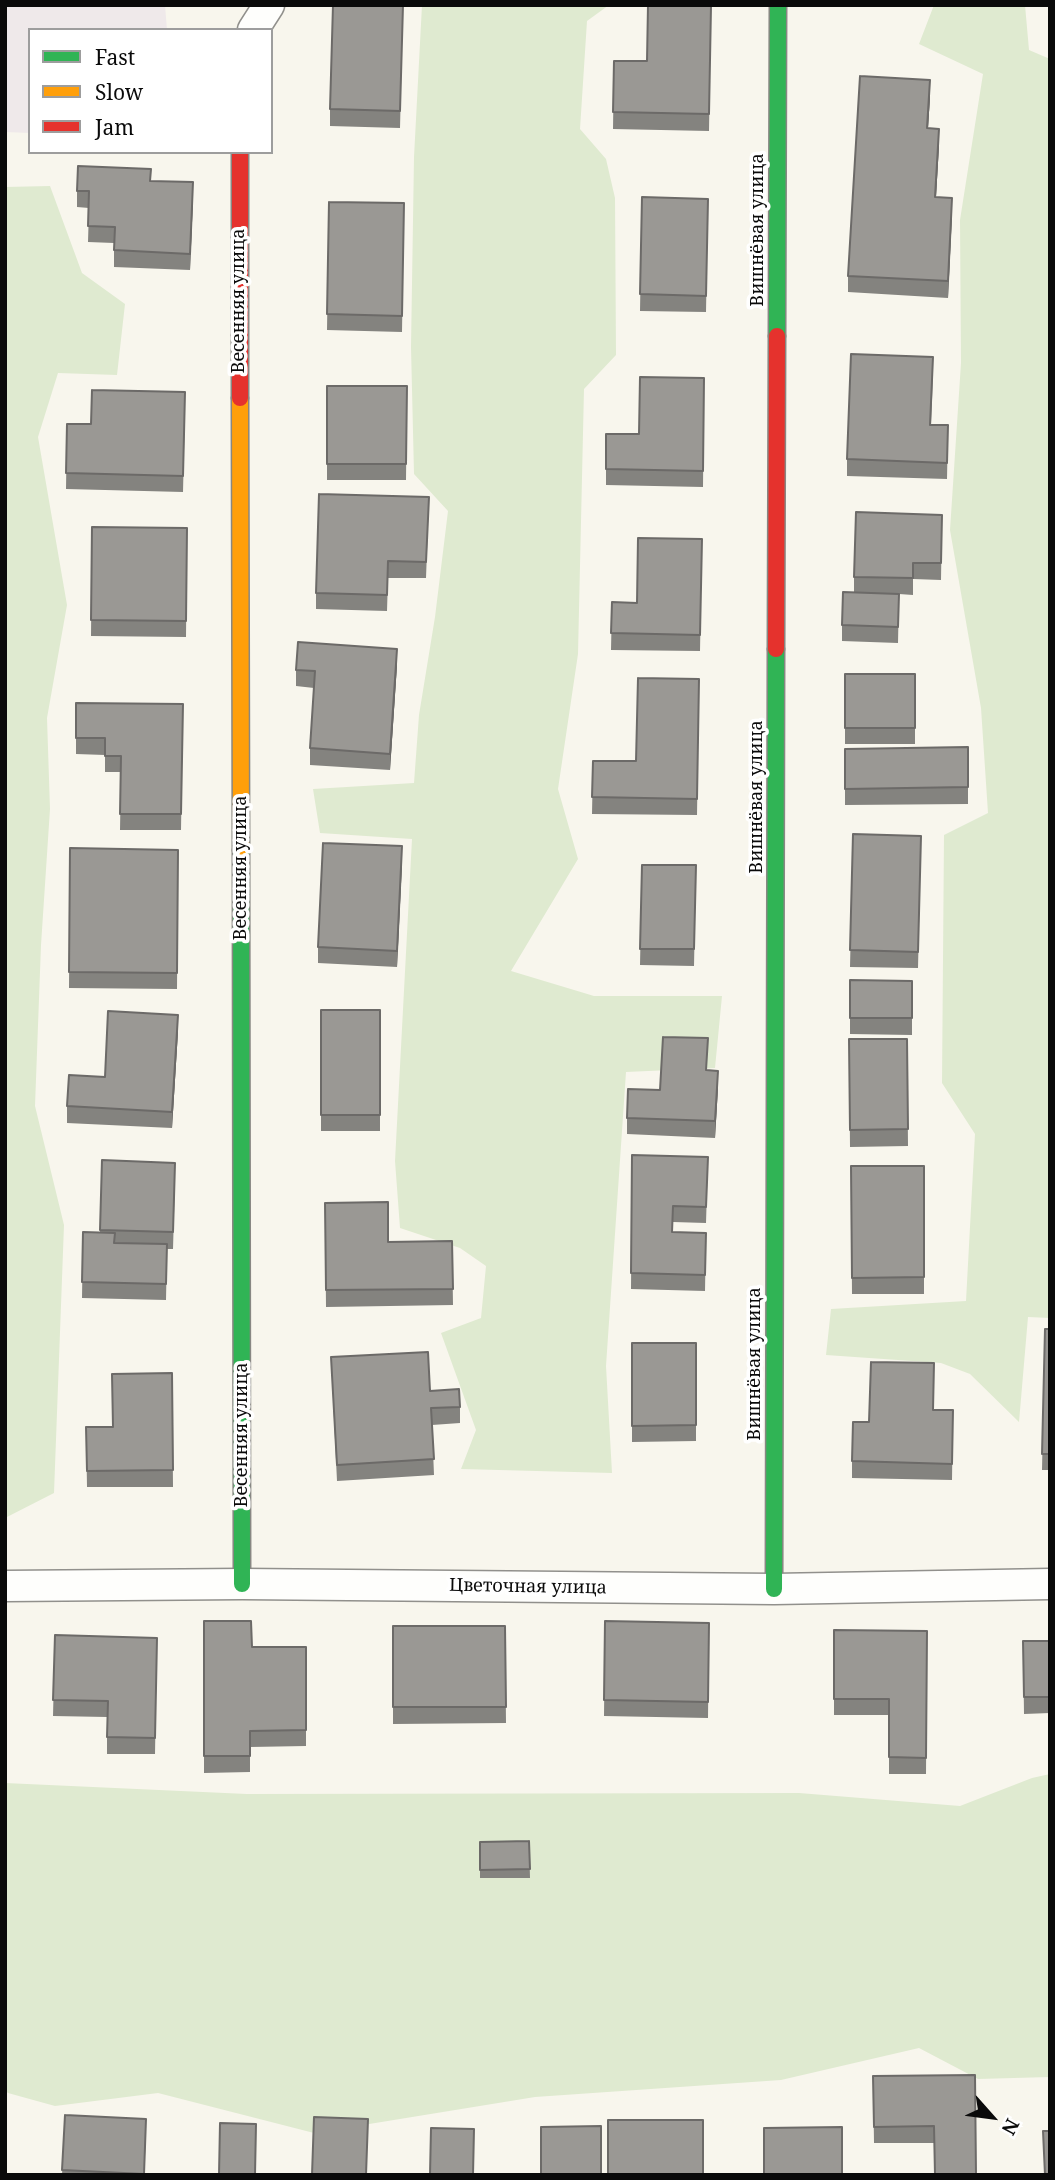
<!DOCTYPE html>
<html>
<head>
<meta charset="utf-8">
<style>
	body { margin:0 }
	#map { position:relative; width:1055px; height:2180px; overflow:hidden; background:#f8f6ed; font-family:"Noto Serif",serif }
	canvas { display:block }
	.frame { position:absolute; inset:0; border:7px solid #0a0a0a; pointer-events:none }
	.legend { position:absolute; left:28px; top:28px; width:245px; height:126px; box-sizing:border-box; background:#fff; border:2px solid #9d9d9d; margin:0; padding:9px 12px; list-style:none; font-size:21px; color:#0a0a0a }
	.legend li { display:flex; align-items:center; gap:14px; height:35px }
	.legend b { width:35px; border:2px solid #9d9d9d }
	.north { position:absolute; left:957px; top:2082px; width:70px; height:70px; -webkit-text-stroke:5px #fff; paint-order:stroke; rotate:118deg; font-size:19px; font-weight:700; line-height:28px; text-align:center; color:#0a0a0a }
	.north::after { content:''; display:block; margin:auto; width:24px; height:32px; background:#0a0a0a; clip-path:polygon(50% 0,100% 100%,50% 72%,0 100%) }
</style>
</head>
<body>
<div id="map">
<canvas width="1055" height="2180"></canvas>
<div class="frame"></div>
<ul class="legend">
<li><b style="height:9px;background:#30b455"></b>Fast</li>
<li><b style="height:9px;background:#ff9f0a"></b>Slow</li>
<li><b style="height:9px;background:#e5322d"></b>Jam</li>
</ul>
<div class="north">N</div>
</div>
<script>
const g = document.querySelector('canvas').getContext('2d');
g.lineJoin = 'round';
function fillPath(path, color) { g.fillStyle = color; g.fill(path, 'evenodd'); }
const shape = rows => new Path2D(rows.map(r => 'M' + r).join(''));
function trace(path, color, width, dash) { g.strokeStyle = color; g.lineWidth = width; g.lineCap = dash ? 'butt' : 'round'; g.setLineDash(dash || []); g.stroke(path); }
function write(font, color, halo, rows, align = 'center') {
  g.font = font + ' "Noto Serif",serif'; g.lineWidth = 7; g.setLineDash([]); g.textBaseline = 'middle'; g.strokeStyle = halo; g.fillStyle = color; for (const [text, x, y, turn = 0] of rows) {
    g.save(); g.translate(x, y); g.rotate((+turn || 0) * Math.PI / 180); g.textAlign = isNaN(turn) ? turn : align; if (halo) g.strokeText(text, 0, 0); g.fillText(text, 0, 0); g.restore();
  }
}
fillPath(shape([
	[5,5,165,5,167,30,30,30,30,133,5,132]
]), '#efe9ea');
fillPath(shape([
	[422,5,609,5,587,21,580,129,606,159,615,198,616,355,584,389,578,654,558,789,578,859,511,971,594,996,722,996,715,1068,626,1072,606,1366,612,1473,461,1469,476,1430,441,1333,481,1318,486,1266,460,1248,400,1228,395,1161,412,839,320,833,313,789,414,783,419,715,435,617,448,511,414,474,411,347,414,157],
	[934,5,1025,5,1029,50,1050,59,1050,1318,1028,1317,1019,1422,970,1374,941,1363,826,1355,831,1309,966,1301,975,1134,942,1083,944,835,988,813,981,708,950,530,961,363,960,220,983,74,919,44],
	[50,186,82,273,125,304,117,375,58,373,38,437,67,605,47,718,50,809,41,945,35,1106,64,1225,54,1493,5,1518,5,187],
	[1050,1774,1050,2077,978,2079,919,2048,781,2080,535,2097,314,2133,158,2093,55,2106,8,2093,5,2090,5,1783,247,1794,799,1793,960,1806,1032,1778]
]), '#dfead0');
const street = shape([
	[253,30,269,5],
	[5,1586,242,1584,774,1589,1050,1584]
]);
const fast = shape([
	[777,336,778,5],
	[241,850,242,1584],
	[774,1589,776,649]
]);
const slow = shape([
	[240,398,241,850]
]);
const jam = shape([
	[240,152,240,398],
	[776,649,777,336]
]);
trace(street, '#91908c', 33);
trace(fast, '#888783', 19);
trace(slow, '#888783', 19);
trace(jam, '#888783', 19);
trace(street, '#fefefc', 30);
trace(fast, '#30b455', 16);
trace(slow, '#ff9f0a', 16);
trace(jam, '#e5322d', 16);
fillPath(shape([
	[403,5,400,128,330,126,330,109],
	[711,6,709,131,613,129,614,61,647,61],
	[930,97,928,128,939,145,936,197,952,214,948,298,848,292,848,276],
	[151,181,193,199,190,270,114,267,114,243,88,242,89,208,77,207,77,191],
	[642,197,708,199,706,312,640,311],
	[329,202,404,203,402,332,327,330],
	[933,374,931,425,948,425,947,479,847,476,847,459],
	[704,378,703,487,606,485,606,434,639,434],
	[327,386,407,386,406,480,327,480],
	[185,409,183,492,66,489,67,424,91,424],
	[429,497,426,578,388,578,387,611,316,609,316,593],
	[942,515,941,580,913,579,913,595,899,594,898,643,842,641,842,625,854,592,854,577],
	[92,527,187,528,186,637,91,636],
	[702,539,700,651,611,650,612,602,637,603],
	[397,665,390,770,310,765,310,748,314,688,296,686,296,670],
	[845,674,915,674,915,744,845,744],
	[699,679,697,815,592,814,593,761,636,761],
	[76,703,183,704,181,830,120,830,121,772,105,772,105,755,76,754],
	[968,747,968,804,845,805,845,749],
	[853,834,921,836,918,968,850,967],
	[70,848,178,850,177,989,69,988],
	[402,863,397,967,318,963,318,947],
	[642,865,696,865,694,966,640,965],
	[850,980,912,981,912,1035,850,1034],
	[321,1010,380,1010,380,1131,321,1131],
	[178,1031,172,1128,67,1123,67,1106],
	[849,1039,907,1039,908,1146,850,1147],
	[707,1070,718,1087,715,1138,627,1134,627,1118,660,1090],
	[632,1155,708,1157,706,1223,673,1222,673,1232,706,1233,705,1291,631,1289],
	[102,1160,175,1179,173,1249,167,1249,166,1300,82,1298,83,1232,100,1233],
	[851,1166,924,1166,924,1294,852,1294],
	[325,1203,388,1242,452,1241,453,1305,326,1307],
	[1045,1329,1050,1329,1050,1470,1042,1470],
	[632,1343,696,1343,696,1441,632,1442],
	[331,1357,430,1391,460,1407,460,1423,432,1425,434,1475,337,1481],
	[172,1373,173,1487,87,1487,86,1427,113,1427],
	[934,1410,953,1410,952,1480,852,1478,852,1461,869,1422],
	[204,1621,252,1647,306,1647,306,1746,250,1747,250,1772,204,1773],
	[605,1621,709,1623,708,1718,604,1716],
	[393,1626,505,1626,506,1723,393,1724],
	[834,1630,927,1631,926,1774,889,1774,889,1715,834,1715],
	[55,1635,157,1638,155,1754,107,1754,107,1717,53,1716],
	[1023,1641,1050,1641,1050,1713,1024,1714],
	[529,1841,530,1878,480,1878,480,1842],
	[975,2075,934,2143,874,2143,873,2076],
	[65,2115,146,2136,144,2175,62,2175]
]), '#84837f');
fillPath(shape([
	[930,80,930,97,927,144,927,128],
	[939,129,939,145,935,213,935,197],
	[193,182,193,199,190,270,190,254],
	[952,198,952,214,948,298,948,281],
	[397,649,397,665,390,770,390,754],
	[402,846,402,863,397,967,397,951],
	[178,1015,178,1031,172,1128,172,1112],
	[718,1071,718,1087,715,1138,715,1121]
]), '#6c6a68');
const building = shape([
	[333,5,403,5,400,111,330,109,333,5],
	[648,5,711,6,709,114,613,112,614,61,647,61,648,5],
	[860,76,930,80,927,128,939,129,935,197,952,198,948,281,848,276,860,76],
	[78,166,151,169,150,181,193,182,190,254,114,250,115,227,88,226,89,191,77,191,78,166],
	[642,197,708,199,706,296,640,294,642,197],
	[329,202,404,203,402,316,327,314,329,202],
	[851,354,933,357,930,425,948,425,947,463,847,459,851,354],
	[640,377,704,378,703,471,606,469,606,434,639,434,640,377],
	[327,386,407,386,406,464,327,464,327,386],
	[92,390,185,392,183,476,66,473,67,424,91,424,92,390],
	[319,494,429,497,426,562,388,561,387,595,316,593,319,494],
	[856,512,942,515,941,563,913,563,913,578,854,577,856,512],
	[92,527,187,528,186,621,91,620,92,527],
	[638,538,702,539,700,635,611,633,612,602,637,603,638,538],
	[843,592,899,594,898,627,842,625,843,592],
	[298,642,397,649,390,754,310,748,315,671,296,670,298,642],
	[845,674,915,674,915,728,845,728,845,674],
	[638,678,699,679,697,799,592,797,593,761,636,761,638,678],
	[76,703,183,704,181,814,120,814,121,756,105,756,105,738,76,738,76,703],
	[968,747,968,787,845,789,845,749,968,747],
	[853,834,921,836,918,952,850,950,853,834],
	[323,843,402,846,397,951,318,947,323,843],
	[70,848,178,850,177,973,69,972,70,848],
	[642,865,696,865,694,949,640,949,642,865],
	[850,980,912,981,912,1018,850,1018,850,980],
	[321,1010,380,1010,380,1115,321,1115,321,1010],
	[108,1011,178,1015,172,1112,67,1106,69,1075,105,1077,108,1011],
	[663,1037,708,1038,706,1070,718,1071,715,1121,627,1118,628,1089,660,1090,663,1037],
	[849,1039,907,1039,908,1129,850,1130,849,1039],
	[632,1155,708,1157,706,1207,673,1206,672,1232,706,1233,705,1275,631,1273,632,1155],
	[102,1160,175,1163,173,1232,100,1230,102,1160],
	[851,1166,924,1166,924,1277,852,1278,851,1166],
	[388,1202,388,1242,452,1241,453,1289,326,1290,325,1203,388,1202],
	[83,1232,115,1233,114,1243,167,1244,166,1284,82,1282,83,1232],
	[1045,1329,1050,1329,1050,1454,1042,1454,1045,1329],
	[632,1343,696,1343,696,1425,632,1426,632,1343],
	[428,1352,430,1391,459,1389,460,1407,431,1408,434,1459,337,1465,331,1357,428,1352],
	[871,1362,934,1363,933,1410,953,1410,952,1464,852,1461,853,1422,869,1422,871,1362],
	[172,1373,173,1470,87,1471,86,1427,113,1427,112,1374,172,1373],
	[204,1621,251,1621,252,1647,306,1647,306,1730,250,1731,250,1756,204,1756,204,1621],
	[605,1621,709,1623,708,1702,604,1700,605,1621],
	[393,1626,505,1626,506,1707,393,1707,393,1626],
	[834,1630,927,1631,926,1758,889,1757,889,1699,834,1699,834,1630],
	[55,1635,157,1638,155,1738,107,1737,108,1701,53,1700,55,1635],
	[1023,1641,1050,1641,1050,1697,1024,1697,1023,1641],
	[529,1841,530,1869,480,1870,480,1842,529,1841],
	[975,2075,976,2175,935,2175,934,2126,874,2127,873,2076,975,2075],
	[65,2115,146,2119,144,2174,62,2170,65,2115],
	[314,2117,368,2119,366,2175,312,2175,314,2117],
	[608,2120,703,2120,703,2175,608,2175,608,2120],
	[220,2123,256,2124,255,2175,219,2175,220,2123],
	[601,2126,601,2175,541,2175,541,2127,601,2126],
	[842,2127,842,2175,764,2175,764,2128,842,2127],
	[431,2128,474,2129,473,2175,430,2175,431,2128],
	[1043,2131,1050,2131,1050,2175,1045,2175,1043,2131]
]);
fillPath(building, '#9a9894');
trace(building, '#6c6a68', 2);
write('18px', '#0a0a0a', '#fff', [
	["Вишнёвая улица",758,230,-90],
	["Весенняя улица",239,301,-90],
	["Вишнёвая улица",757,797,-90],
	["Весенняя улица",241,868,-90],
	["Вишнёвая улица",755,1364,-90],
	["Весенняя улица",242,1435,-90],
	["Цветочная улица",528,1587,1]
]);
</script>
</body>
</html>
